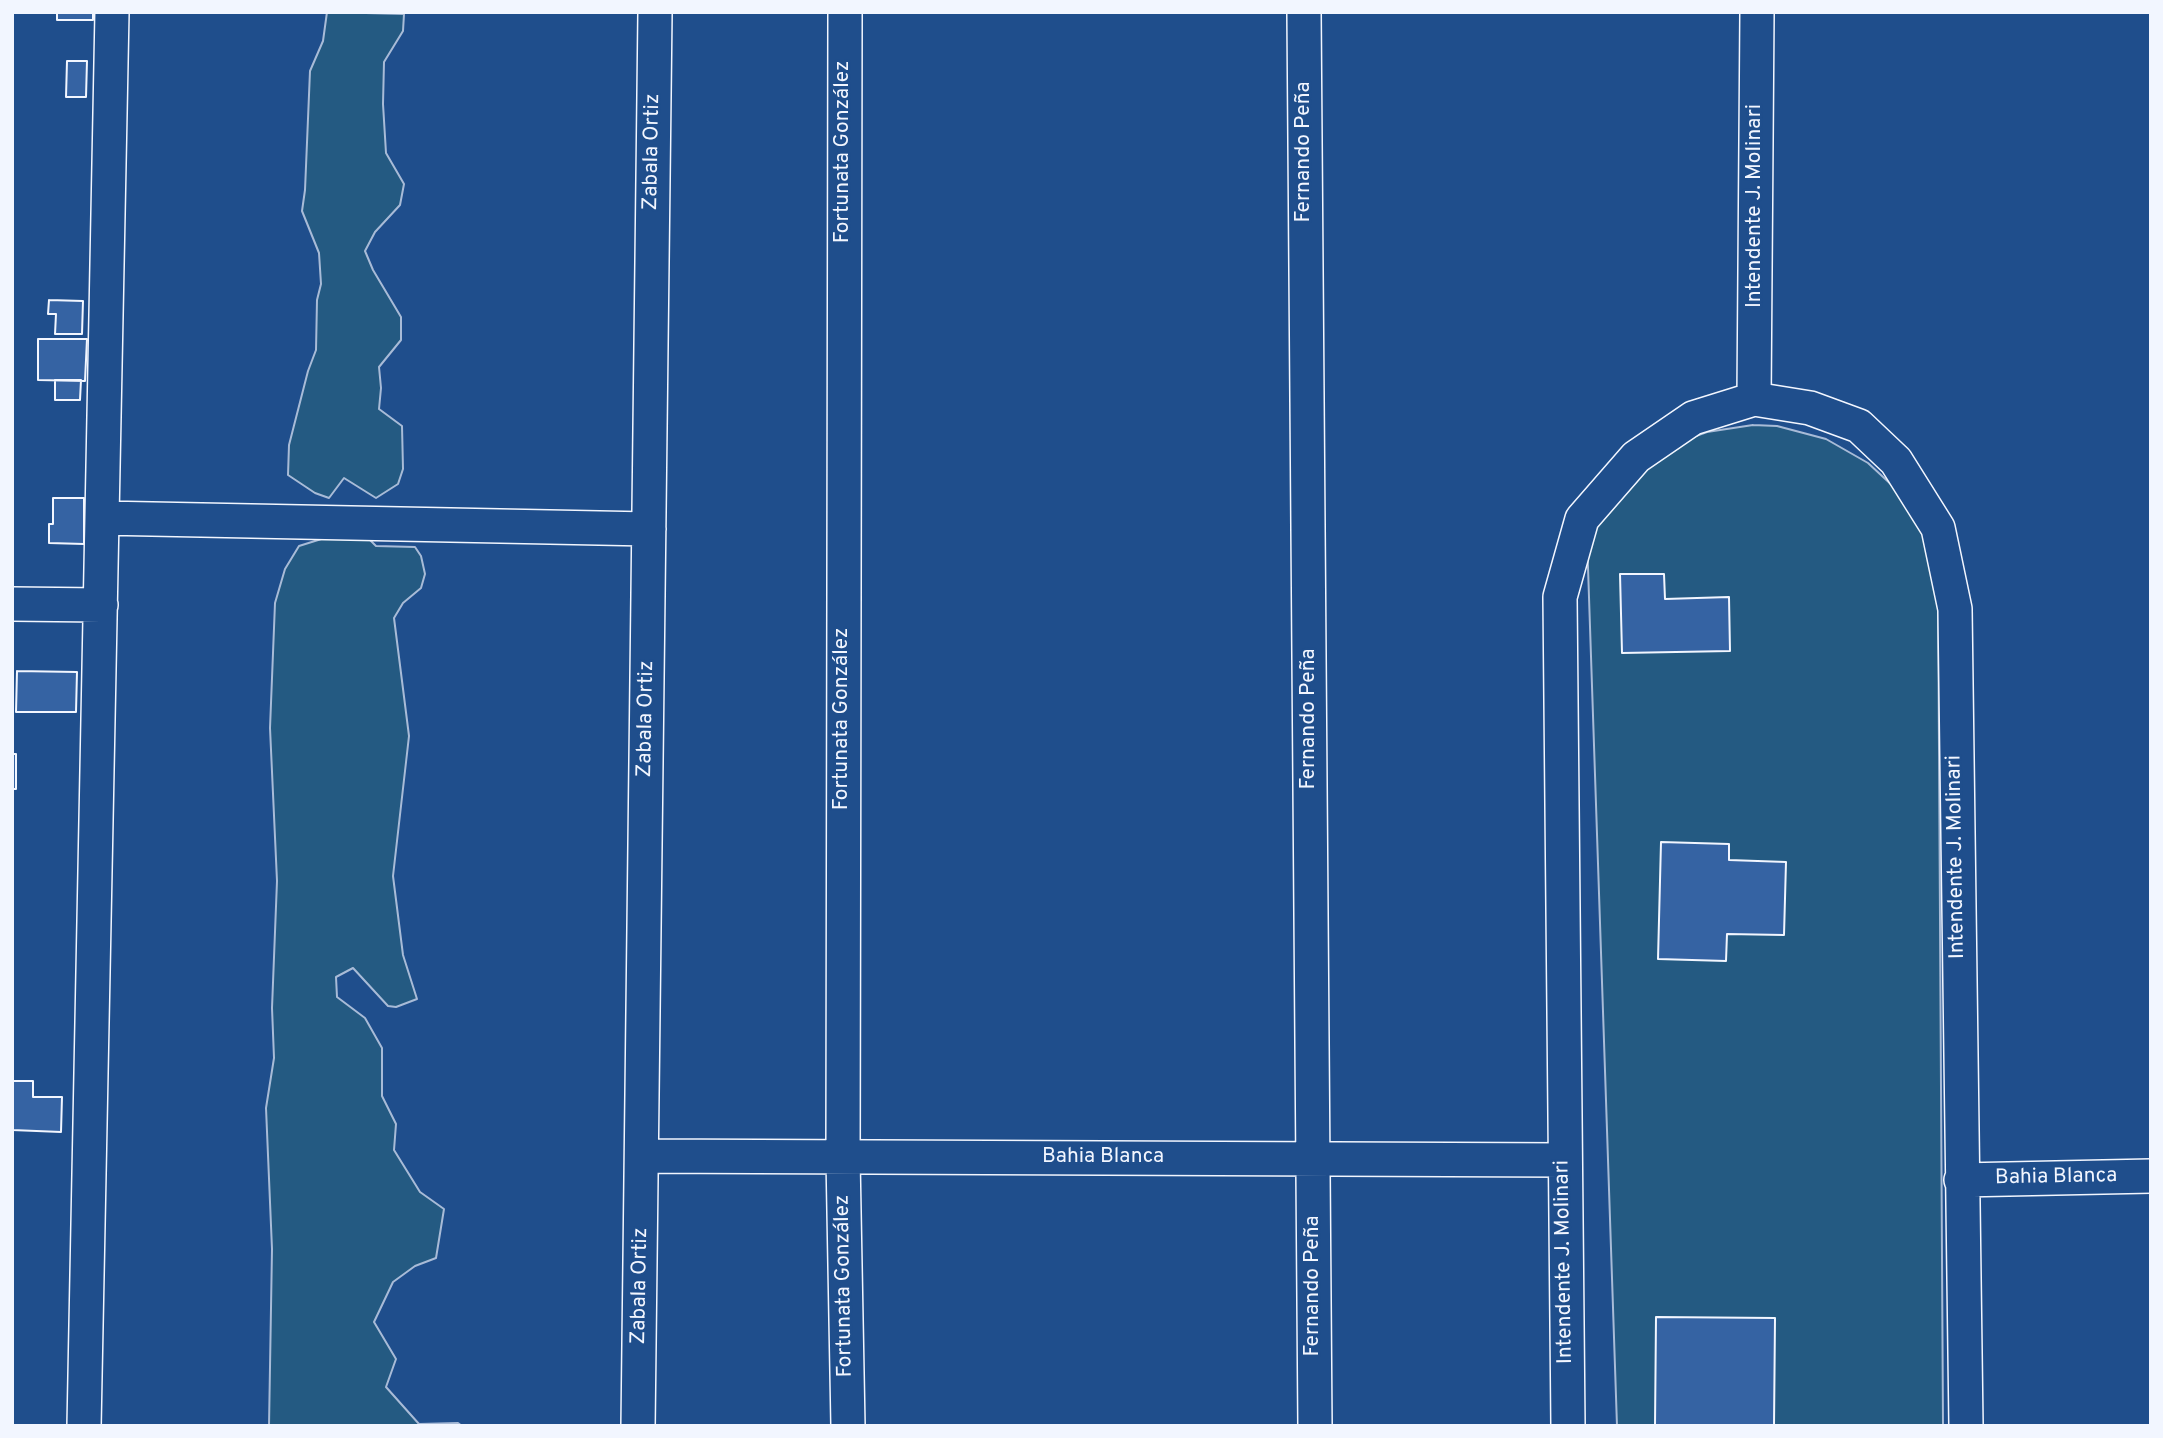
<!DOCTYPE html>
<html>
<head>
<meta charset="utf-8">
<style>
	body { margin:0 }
	#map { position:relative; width:2163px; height:1438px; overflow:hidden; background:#1f4e8c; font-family:Overpass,sans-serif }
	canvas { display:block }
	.frame { position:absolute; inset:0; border:14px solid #f2f6ff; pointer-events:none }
</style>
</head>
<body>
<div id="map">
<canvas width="2163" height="1438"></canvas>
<div class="frame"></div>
</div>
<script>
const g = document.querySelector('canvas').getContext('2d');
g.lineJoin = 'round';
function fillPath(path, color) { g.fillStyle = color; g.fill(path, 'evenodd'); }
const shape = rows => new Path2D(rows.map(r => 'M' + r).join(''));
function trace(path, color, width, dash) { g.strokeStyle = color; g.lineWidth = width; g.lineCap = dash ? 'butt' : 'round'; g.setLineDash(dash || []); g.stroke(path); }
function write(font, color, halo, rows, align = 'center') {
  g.font = font + ' Overpass,sans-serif'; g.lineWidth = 5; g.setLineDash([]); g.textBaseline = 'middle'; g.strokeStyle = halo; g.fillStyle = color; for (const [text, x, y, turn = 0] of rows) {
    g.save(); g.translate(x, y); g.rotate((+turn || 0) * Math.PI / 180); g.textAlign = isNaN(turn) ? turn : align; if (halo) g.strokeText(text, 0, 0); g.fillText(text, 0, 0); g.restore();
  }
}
const green = shape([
	[327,12,404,14,403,31,384,62,383,104,386,153,404,184,400,205,375,232,365,251,373,270,401,317,401,340,379,367,381,388,379,409,402,426,403,469,398,484,376,498,344,478,329,498,315,493,288,475,289,445,308,371,316,350,317,300,321,284,319,253,302,211,305,190,310,71,323,41,327,12],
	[1753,425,1777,426,1826,439,1868,463,1895,488,1922,530,1938,580,1943,1426,1617,1426,1587,538,1611,497,1685,440,1707,432,1753,425],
	[350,530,363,533,376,546,415,547,421,556,425,574,421,588,403,603,394,618,409,736,393,876,403,955,417,999,396,1007,388,1006,353,968,336,977,337,997,365,1018,382,1048,382,1096,396,1124,394,1150,420,1192,444,1209,436,1258,415,1266,393,1282,374,1322,396,1359,386,1387,419,1424,458,1423,462,1426,269,1426,272,1249,266,1108,274,1058,272,1008,277,881,270,728,275,603,285,569,299,546,350,530]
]);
fillPath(green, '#245a82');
trace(green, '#a8bbd7', 2);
const building = shape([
	[57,12,93,12,93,20,57,20,57,12],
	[67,61,87,61,86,97,66,97,67,61],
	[49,300,83,301,82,334,55,334,56,314,48,314,49,300],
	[38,339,87,339,85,381,38,380,38,339],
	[55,380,81,380,80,400,55,400,55,380],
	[53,498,84,498,84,544,49,543,49,524,53,524,53,498],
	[1620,574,1664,574,1665,599,1729,597,1730,651,1622,653,1620,574],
	[17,671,77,672,76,712,16,712,17,671],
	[12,754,16,754,16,789,12,789,12,754],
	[1661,842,1729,844,1729,860,1786,862,1784,935,1727,934,1726,961,1658,959,1661,842],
	[12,1081,33,1081,33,1097,62,1097,61,1132,12,1130,12,1081],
	[1656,1317,1775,1318,1774,1426,1655,1426,1656,1317]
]);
fillPath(building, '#3563a3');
trace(building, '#f2f6ff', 2);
const minor = shape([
	[845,12,843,1158,848,1426],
	[1304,12,1315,1426],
	[1754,399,1757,12],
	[102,518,649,529],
	[12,604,101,605],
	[643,1156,1564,1160],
	[1961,1180,2151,1176],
	[84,1426,112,12],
	[638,1426,655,12],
	[1568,1426,1560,597,1582,519,1636,457,1693,418,1754,399,1810,408,1859,426,1896,461,1938,528,1955,609,1966,1426]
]);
trace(minor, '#f2f6ff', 36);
trace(minor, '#1f4e8c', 33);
write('21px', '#f2f6ff', '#1f4e8c', [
	["Zabala Ortiz",653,152,-89],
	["Fortunata González",844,152,-90],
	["Fernando Peña",1305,152,-90],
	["Intendente J. Molinari",1756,206,-90],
	["Zabala Ortiz",647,719,-89],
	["Fortunata González",843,719,-90],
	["Fernando Peña",1310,719,-90],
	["Intendente J. Molinari",1957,857,-91],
	["Bahia Blanca",1103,1158],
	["Bahia Blanca",2056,1178,-1],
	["Intendente J. Molinari",1565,1262,-91],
	["Zabala Ortiz",641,1286,-89],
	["Fortunata González",845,1286,-91],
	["Fernando Peña",1314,1286,-90]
]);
</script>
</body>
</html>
